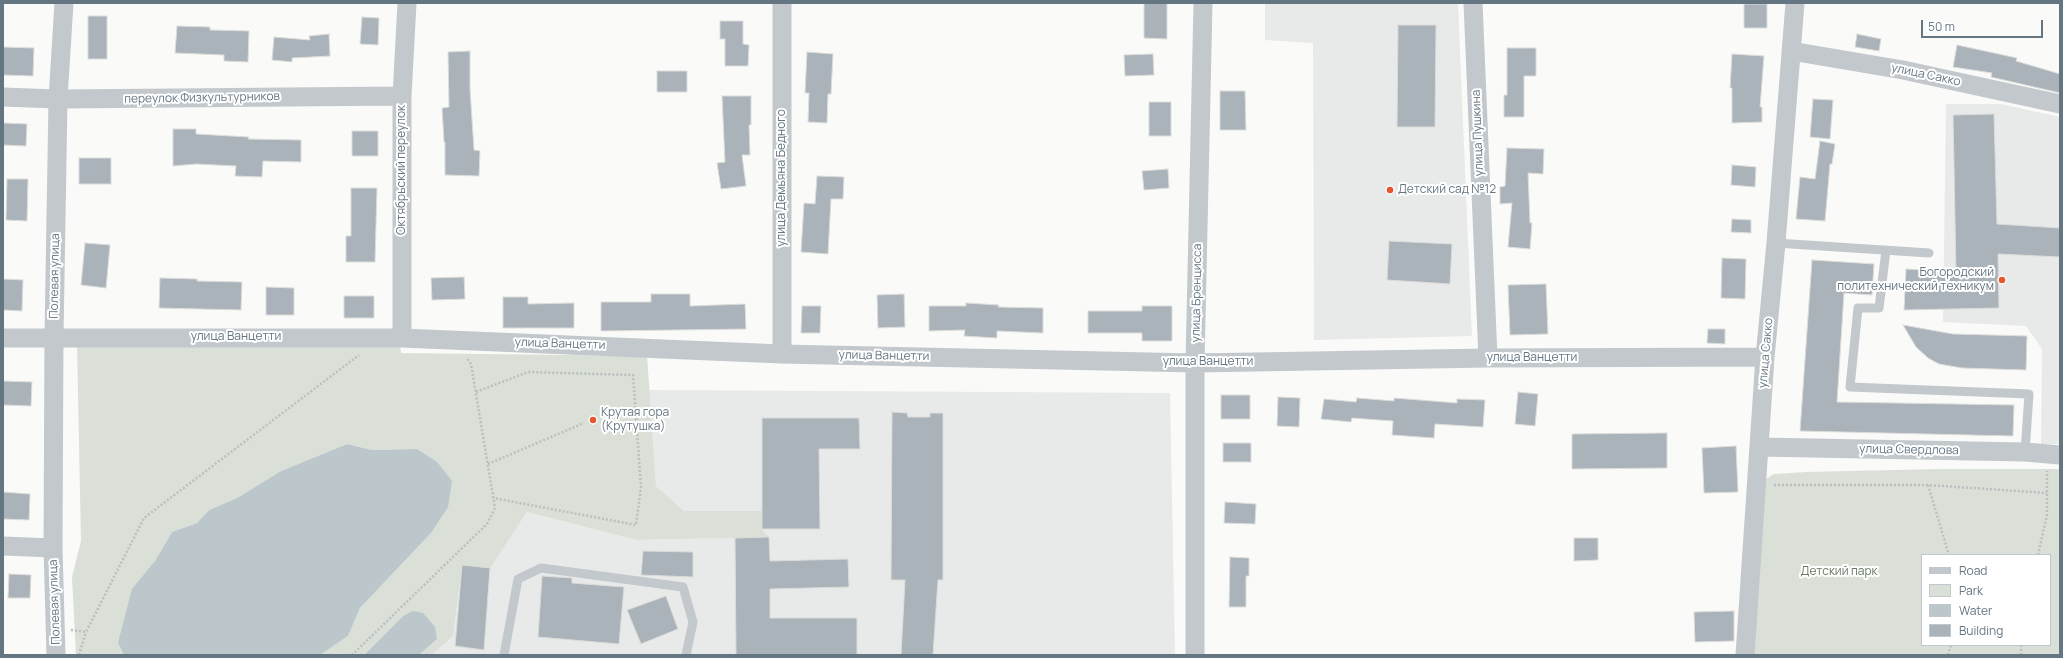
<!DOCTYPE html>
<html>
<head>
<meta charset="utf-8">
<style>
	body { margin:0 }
	#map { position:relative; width:2063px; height:658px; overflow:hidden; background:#fafaf8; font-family:Manrope,sans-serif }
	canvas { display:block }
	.frame { position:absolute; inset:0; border:4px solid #657683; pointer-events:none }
	.legend { position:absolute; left:1921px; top:554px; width:130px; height:92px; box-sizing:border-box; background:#fff; border:1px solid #c1c8cd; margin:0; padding:5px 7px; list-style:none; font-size:12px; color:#657683 }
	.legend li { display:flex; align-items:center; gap:8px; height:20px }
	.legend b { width:20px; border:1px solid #c1c8cd }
	.scale { position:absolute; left:1921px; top:20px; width:122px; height:18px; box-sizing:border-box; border:2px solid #657683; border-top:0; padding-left:5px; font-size:12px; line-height:14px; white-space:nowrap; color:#657683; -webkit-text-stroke:3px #fff; paint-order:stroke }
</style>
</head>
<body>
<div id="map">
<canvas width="2063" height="658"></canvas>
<div class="frame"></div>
<ul class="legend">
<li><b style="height:5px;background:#c3c8cc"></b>Road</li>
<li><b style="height:11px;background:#dadfd7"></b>Park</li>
<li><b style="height:11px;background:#bbc7cb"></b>Water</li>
<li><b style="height:11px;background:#aab3b9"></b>Building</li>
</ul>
<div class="scale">50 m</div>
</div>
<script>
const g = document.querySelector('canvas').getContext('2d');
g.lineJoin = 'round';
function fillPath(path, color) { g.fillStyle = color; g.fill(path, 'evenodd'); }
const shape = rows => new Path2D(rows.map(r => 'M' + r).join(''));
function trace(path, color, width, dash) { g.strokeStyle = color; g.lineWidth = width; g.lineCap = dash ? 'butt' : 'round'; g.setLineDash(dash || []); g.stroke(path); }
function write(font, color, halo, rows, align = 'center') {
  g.font = font + ' Manrope,sans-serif'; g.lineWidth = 4; g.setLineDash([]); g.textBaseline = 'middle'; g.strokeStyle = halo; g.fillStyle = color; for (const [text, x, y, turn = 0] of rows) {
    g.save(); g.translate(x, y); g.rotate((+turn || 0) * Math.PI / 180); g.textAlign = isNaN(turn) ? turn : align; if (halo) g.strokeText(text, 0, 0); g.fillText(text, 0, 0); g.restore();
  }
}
fillPath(shape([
	[1265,3,1458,3,1472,336,1314,340,1313,43,1265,40],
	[1946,104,2001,104,2060,117,2060,444,2041,444,2042,349,2026,326,1943,322],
	[649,390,1170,393,1175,655,432,655,453,636,462,565,490,567,527,512,637,540,769,537,762,529,762,511,684,511,656,486]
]), '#e8e9e9');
fillPath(shape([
	[77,342,400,345,401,353,647,356,656,486,684,511,762,511,762,529,769,537,637,540,527,512,490,568,462,565,453,636,432,655,419,655,437,639,403,616,364,655,320,655,348,636,360,608,431,533,417,449,372,450,347,444,281,471,237,498,209,510,197,523,172,532,155,561,118,643,124,655,76,655,72,577,81,541],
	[1942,469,2060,469,2060,655,1753,655,1765,482,1766,479,1774,474,1806,472],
	[1922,555,2050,555,2050,645,1922,645]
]), '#dadfd7');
fillPath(shape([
	[347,444,372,450,417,449,437,462,452,481,448,507,431,533,360,608,348,636,320,655,124,655,118,643,132,589,155,561,172,532,197,523,209,510,237,498,281,471],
	[413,611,423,613,435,627,437,639,419,655,364,655,403,616]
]), '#bbc7cb');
const building = shape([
	[1144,3,1167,3,1167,39,1144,38,1144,3],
	[1744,4,1767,4,1767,28,1744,28,1744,4],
	[88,16,107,16,107,59,88,59,88,16],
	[362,17,379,18,378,45,360,44,362,17],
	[720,21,743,21,743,44,749,45,748,66,725,66,725,39,720,39,720,21],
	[1398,25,1436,25,1435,127,1397,127,1398,25],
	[177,26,210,27,210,30,249,31,248,62,224,61,224,55,175,53,177,26],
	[329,34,330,56,292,58,292,62,272,60,274,37,310,40,309,36,329,34],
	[1857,34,1881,39,1879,51,1855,47,1857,34],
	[1957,45,2017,58,2016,61,2060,74,2060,93,1991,77,1992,73,1953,67,1957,45],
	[3,47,34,48,33,76,3,75,3,47],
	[1507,48,1536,48,1536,76,1524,76,1524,117,1504,117,1504,95,1507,95,1507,48],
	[470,51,470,89,474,150,480,151,479,176,445,175,445,142,444,142,442,108,449,107,448,52,470,51],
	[807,52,833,54,831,94,828,94,827,123,808,122,809,93,805,93,807,52],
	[1153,54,1154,75,1125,76,1124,55,1153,54],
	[1732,54,1764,56,1760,107,1762,107,1762,122,1732,123,1732,88,1730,88,1732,54],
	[657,71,687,71,687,92,657,92,657,71],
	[1220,91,1245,91,1246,130,1220,130,1220,91],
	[722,96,751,96,751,125,749,125,750,155,742,155,746,186,721,189,717,163,725,162,722,96],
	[1813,99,1833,100,1830,139,1810,137,1813,99],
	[1149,102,1171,102,1171,136,1149,136,1149,102],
	[1994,114,1997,224,2060,228,2060,257,1998,254,1999,308,1904,310,1906,269,1956,272,1953,115,1994,114],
	[3,123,27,124,26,146,3,145,3,123],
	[173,129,196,129,196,134,249,137,248,139,301,140,301,162,263,161,262,177,235,176,236,166,196,164,173,166,173,129],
	[352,131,378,131,378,156,352,156,352,131],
	[1820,141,1835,144,1832,164,1830,164,1825,221,1796,219,1800,177,1815,179,1820,141],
	[1507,148,1544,149,1543,174,1528,173,1530,223,1532,223,1530,249,1508,247,1512,203,1500,204,1500,187,1505,186,1507,148],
	[79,158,111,158,111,184,79,184,79,158],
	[1732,165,1756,167,1755,187,1731,185,1732,165],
	[1168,169,1169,188,1144,190,1142,171,1168,169],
	[817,176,844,177,843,199,831,199,828,254,801,252,804,203,815,204,817,176],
	[7,179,28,179,27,221,6,220,7,179],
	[351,188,377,188,375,262,346,262,346,236,351,236,351,188],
	[1732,219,1751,220,1751,233,1731,232,1732,219],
	[1389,241,1452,244,1450,284,1387,280,1389,241],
	[85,243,110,245,106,288,81,285,85,243],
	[1722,258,1746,259,1745,299,1721,298,1722,258],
	[1812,260,1874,264,1872,295,1844,293,1837,402,2014,405,2013,436,1800,431,1812,260],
	[464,277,465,299,432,300,431,278,464,277],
	[160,278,197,279,197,281,242,282,241,310,159,308,160,278],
	[3,279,23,280,22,311,3,310,3,279],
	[1546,284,1548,334,1510,335,1508,285,1546,284],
	[266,287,294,288,294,315,266,315,266,287],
	[651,294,690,294,690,306,745,304,746,329,601,331,601,302,651,302,651,294],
	[904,294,905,327,878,328,877,295,904,294],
	[344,296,374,296,374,318,344,318,344,296],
	[503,297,528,297,528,304,574,303,574,328,503,328,503,297],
	[966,303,999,305,998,307,1043,308,1043,333,997,331,997,338,964,336,965,330,929,331,929,306,966,306,966,303],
	[802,306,821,306,820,333,801,333,802,306],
	[1142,306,1172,306,1172,341,1142,341,1142,333,1088,333,1088,311,1142,311,1142,306],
	[1903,325,1953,334,2027,336,2026,370,1962,368,1939,364,1928,358,1916,347,1903,325],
	[1708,329,1725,329,1725,344,1707,343,1708,329],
	[3,381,32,382,31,406,3,405,3,381],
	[1518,392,1538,394,1535,426,1515,424,1518,392],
	[1221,395,1250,395,1250,419,1221,419,1221,395],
	[1278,397,1300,398,1299,427,1277,426,1278,397],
	[1357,398,1394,401,1394,398,1457,403,1457,399,1485,400,1483,427,1435,424,1434,438,1392,435,1393,421,1352,418,1351,422,1321,419,1324,399,1356,402,1357,398],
	[892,412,907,413,908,417,930,417,930,413,943,413,943,580,938,580,933,655,901,655,905,580,891,580,892,412],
	[762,418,859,418,860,449,819,449,820,529,762,529,762,418],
	[1667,433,1667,468,1572,469,1572,434,1667,433],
	[1223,443,1251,443,1251,462,1223,462,1223,443],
	[1736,446,1738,492,1704,493,1702,448,1736,446],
	[3,492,30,494,29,520,3,519,3,492],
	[1225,502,1256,504,1255,524,1224,523,1225,502],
	[769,537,770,561,848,559,849,587,770,589,770,618,857,618,857,655,736,655,735,538,769,537],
	[1574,538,1598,538,1598,560,1574,561,1574,538],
	[643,551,693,552,693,577,641,575,643,551],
	[1230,557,1249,558,1249,576,1246,576,1246,607,1229,607,1230,557],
	[462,565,490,568,484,650,455,646,462,565],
	[9,574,31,575,30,598,8,598,9,574],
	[542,576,572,578,572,583,624,587,619,644,538,637,542,576],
	[666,596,678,629,641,644,627,610,666,596],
	[1734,611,1734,641,1695,642,1694,612,1734,611]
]);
fillPath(building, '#aab3b9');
trace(building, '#dcdcda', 1);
trace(shape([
	[476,392,528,372,633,375,641,487,636,525,493,498],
	[488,464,584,423],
	[1774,485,1928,485,2047,493],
	[1928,485,1949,555],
	[2038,555,2047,515,2047,471],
	[71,630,86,632,144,518,359,355],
	[79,655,86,632],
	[352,655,487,524,495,508,471,364,467,358],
	[1948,655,1951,645],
	[2021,655,2021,645]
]), '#bbbfc2', 2.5, [2, 2]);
trace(shape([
	[1776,243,1929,253],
	[1886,250,1879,308,1858,308,1850,387,2029,394,2025,452],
	[504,655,518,579,541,568,683,587,693,622,686,655]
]), '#c3c8cc', 9);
trace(shape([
	[1473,3,1488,358],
	[1791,51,1903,70,2060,104],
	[3,97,58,99,402,96],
	[3,338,402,338,782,354,1195,363,1488,358,1765,357],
	[402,338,402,96,407,3],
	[782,354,782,3],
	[1759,447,2025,452,2060,455],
	[3,546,53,548],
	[56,655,53,548,54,337,58,99,64,3],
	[1195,655,1195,363,1203,3],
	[1745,655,1765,357,1776,243,1795,3]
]), '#c3c8cc', 19);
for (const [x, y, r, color] of [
	[1390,190,4,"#e4572e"],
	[2002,280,4,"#e4572e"],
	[593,420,4,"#e4572e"]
]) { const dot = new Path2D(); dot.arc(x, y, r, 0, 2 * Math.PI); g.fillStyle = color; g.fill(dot); trace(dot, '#fff', 1.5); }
write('12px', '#657683', '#fff', [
	["улица Сакко",1926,75,12],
	["переулок Физкультурников",202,98,-1],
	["улица Пушкина",1478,133,-92],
	["Октябрьский переулок",402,170,-90],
	["улица Демьяна Бедного",782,178,-90],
	["Полевая улица",55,276,-89],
	["улица Бренцисса",1197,293,-89],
	["улица Ванцетти",236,337],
	["улица Ванцетти",560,344,2],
	["улица Сакко",1766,353,-85],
	["улица Ванцетти",884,356,1],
	["улица Ванцетти",1532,358],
	["улица Ванцетти",1208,362],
	["улица Свердлова",1909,450,1],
	["Полевая улица",55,602,-92]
]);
write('12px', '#657683', '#fff', [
	["Детский сад №12",1398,190],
	["Богородский",1994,273,"right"],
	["политехнический техникум",1994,287,"right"],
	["Крутая гора",601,413],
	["(Крутушка)",601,427]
], 'left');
write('12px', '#687a64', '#fff', [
	["Детский парк",1839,572]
]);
</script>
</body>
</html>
